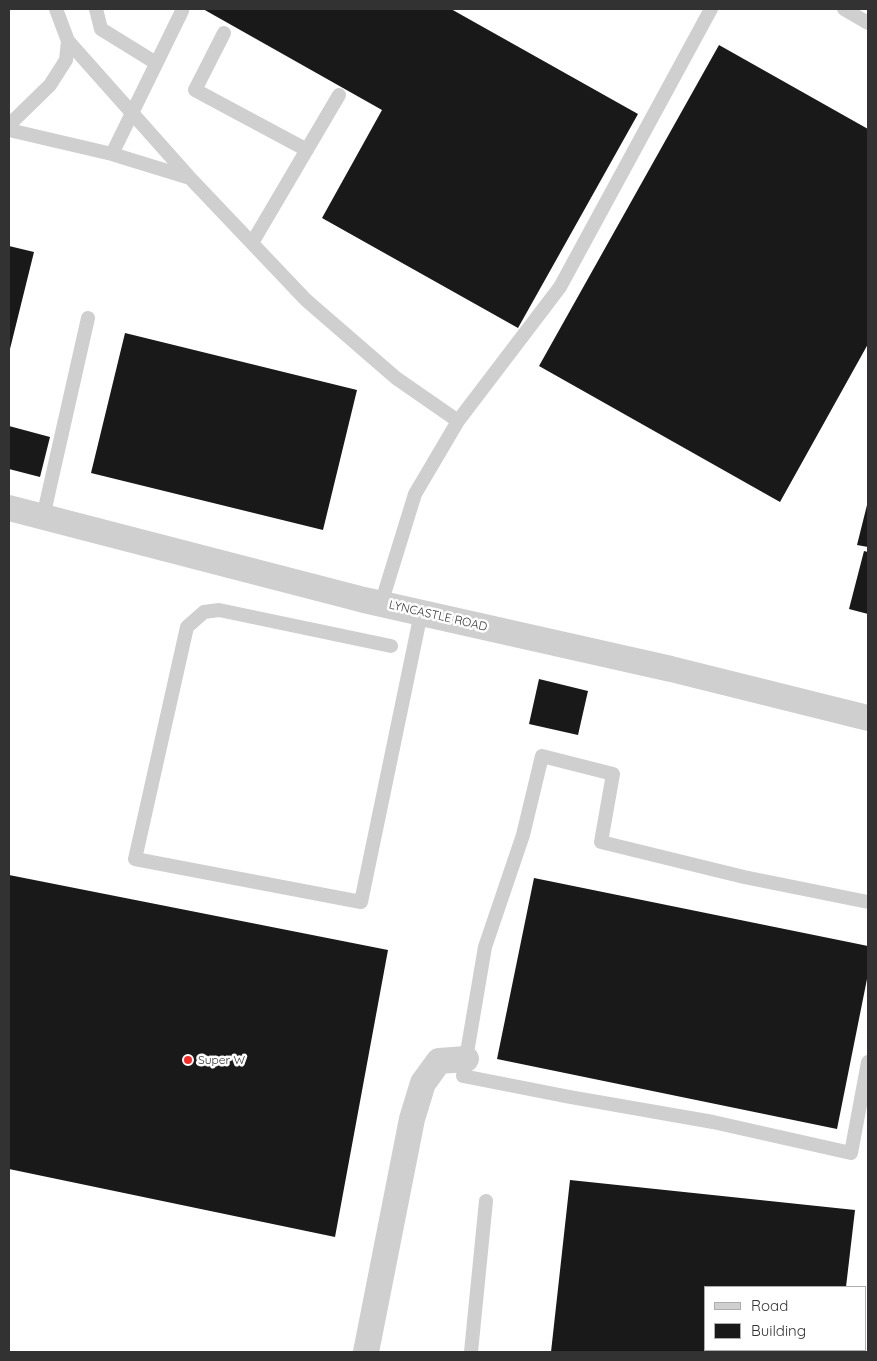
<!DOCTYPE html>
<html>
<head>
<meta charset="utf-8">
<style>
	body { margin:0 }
	#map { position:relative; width:877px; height:1361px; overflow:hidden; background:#fff; font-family:Quicksand,sans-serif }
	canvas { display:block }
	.frame { position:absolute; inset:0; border:10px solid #323232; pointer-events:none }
	.legend { position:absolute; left:704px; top:1286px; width:162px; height:65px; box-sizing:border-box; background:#fff; border:1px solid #adadad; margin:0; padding:6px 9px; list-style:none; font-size:15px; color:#323232 }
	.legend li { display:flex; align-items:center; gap:10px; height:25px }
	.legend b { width:25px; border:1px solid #adadad }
</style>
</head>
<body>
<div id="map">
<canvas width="877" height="1361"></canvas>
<div class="frame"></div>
<ul class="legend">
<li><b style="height:6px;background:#cfcfcf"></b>Road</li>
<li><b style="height:14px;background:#191919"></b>Building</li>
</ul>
</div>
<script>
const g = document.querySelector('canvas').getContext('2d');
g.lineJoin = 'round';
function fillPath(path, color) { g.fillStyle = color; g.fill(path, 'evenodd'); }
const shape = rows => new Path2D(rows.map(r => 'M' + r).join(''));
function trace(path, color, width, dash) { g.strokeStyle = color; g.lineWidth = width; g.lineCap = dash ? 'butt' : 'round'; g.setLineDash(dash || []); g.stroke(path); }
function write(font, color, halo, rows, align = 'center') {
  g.font = font + ' Quicksand,sans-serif'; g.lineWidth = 5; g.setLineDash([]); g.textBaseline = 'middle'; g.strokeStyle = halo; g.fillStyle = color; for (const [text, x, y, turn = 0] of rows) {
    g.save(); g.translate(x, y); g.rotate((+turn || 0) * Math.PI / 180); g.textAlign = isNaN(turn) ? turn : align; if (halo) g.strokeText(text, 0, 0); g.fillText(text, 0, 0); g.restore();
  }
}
fillPath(shape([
	[203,9,451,9,638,114,518,328,322,218,382,110],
	[719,45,868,129,868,344,780,502,539,366],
	[9,246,34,252,9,353],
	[125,333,357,390,323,530,91,473],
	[9,426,50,437,40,477,9,469],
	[868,501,868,547,857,545],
	[864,551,868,552,868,614,849,609],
	[539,679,588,691,578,735,529,724],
	[9,875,388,950,335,1237,9,1169],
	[534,878,868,946,868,974,837,1129,497,1059],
	[570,1180,855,1210,846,1287,706,1287,706,1350,840,1350,840,1352,551,1352]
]), '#191919');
trace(shape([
	[96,9,101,29,156,63],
	[844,9,868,23],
	[224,33,195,90,307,150],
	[68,41,189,177],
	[9,125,50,85,66,60,68,41,56,9],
	[9,130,112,154,190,178,306,300,396,378,458,421],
	[112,154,182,11],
	[252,243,339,95],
	[43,517,88,318],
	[381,604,415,494,458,421,560,287,711,9],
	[391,646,219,610,204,612,187,627,135,859,361,902,421,613],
	[868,902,744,877,601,842,613,774,542,756,523,835,485,947,463,1076,570,1097,713,1122,851,1153,868,1062],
	[471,1352,486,1201]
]), '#cfcfcf', 14);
trace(shape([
	[9,508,364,600,671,669,868,718],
	[366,1352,412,1119,423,1083,439,1061,466,1059]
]), '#cfcfcf', 26);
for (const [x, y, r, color] of [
	[188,1060,5,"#f52b28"]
]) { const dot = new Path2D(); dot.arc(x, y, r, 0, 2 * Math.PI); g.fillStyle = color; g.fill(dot); trace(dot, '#fff', 2); }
write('12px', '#323232', '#fff', [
	["LYNCASTLE ROAD",438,616,13]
]);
write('12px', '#323232', '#fff', [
	["Super W",198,1060]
], 'left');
</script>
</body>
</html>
